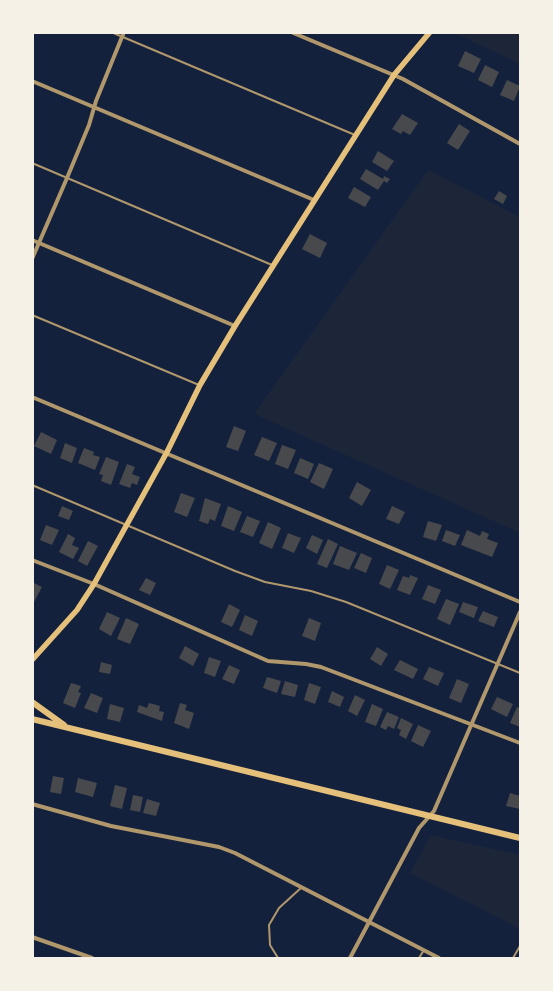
<!DOCTYPE html>
<html>
<head>
<meta charset="utf-8">
<style>
	body { margin:0 }
	#map { position:relative; width:553px; height:991px; overflow:hidden; background:#14213d; font-family:Ubuntu,sans-serif }
	canvas { display:block }
	.frame { position:absolute; inset:0; border:34px solid #f6f1e7; pointer-events:none }
</style>
</head>
<body>
<div id="map">
<canvas width="553" height="991"></canvas>
<div class="frame"></div>
</div>
<script>
const g = document.querySelector('canvas').getContext('2d');
g.lineJoin = 'round';
function fillPath(path, color) { g.fillStyle = color; g.fill(path, 'evenodd'); }
const shape = rows => new Path2D(rows.map(r => 'M' + r).join(''));
function trace(path, color, width, dash) { g.strokeStyle = color; g.lineWidth = width; g.lineCap = dash ? 'butt' : 'round'; g.setLineDash(dash || []); g.stroke(path); }
fillPath(shape([
	[455,33,520,33,520,64],
	[428,170,520,217,520,533,254,414],
	[431,835,520,855,520,929,410,873]
]), '#1d2539');
fillPath(shape([
	[465,51,481,59,474,73,458,66],
	[485,65,499,72,492,87,478,80],
	[507,80,520,86,514,101,500,95],
	[402,114,418,123,410,135,403,131,401,134,392,129],
	[459,124,470,131,458,150,447,143],
	[378,151,394,161,387,171,372,162],
	[366,169,383,179,384,176,390,179,387,183,384,181,378,190,360,179],
	[354,187,371,197,365,207,348,198],
	[499,191,507,196,503,204,494,199],
	[310,234,327,243,320,258,302,249],
	[234,426,246,431,238,451,226,447],
	[41,432,57,440,51,454,34,446],
	[262,437,277,443,269,461,254,455],
	[65,443,77,448,72,463,60,458],
	[282,445,296,450,288,469,275,464],
	[84,448,94,452,93,455,100,457,95,470,78,463],
	[106,457,119,462,111,485,101,481,103,475,99,474],
	[300,458,314,464,308,479,294,473],
	[319,463,333,469,324,489,310,482],
	[127,464,135,467,132,474,140,477,137,485,132,483,130,488,119,484],
	[357,482,371,490,362,506,349,498],
	[181,493,195,498,187,517,174,512],
	[205,498,221,504,215,521,210,519,208,524,199,521],
	[62,506,73,511,69,520,58,516],
	[228,506,242,512,234,531,221,526],
	[392,506,405,512,399,524,386,519],
	[247,516,260,521,253,537,240,532],
	[428,521,442,525,436,541,423,537],
	[268,522,281,528,272,549,259,543],
	[46,525,59,530,52,545,40,540],
	[446,530,460,535,455,546,442,541],
	[467,530,480,536,482,531,489,534,487,539,498,543,492,557,461,545],
	[288,533,301,538,294,553,282,548],
	[68,534,75,538,72,545,79,548,73,559,59,552],
	[312,535,323,540,317,554,306,548],
	[328,539,338,544,327,568,317,564],
	[88,541,98,546,87,566,78,561],
	[340,546,357,553,349,570,333,564],
	[361,553,372,558,366,573,354,568],
	[387,565,399,570,390,589,379,584],
	[410,575,418,578,410,595,397,590,403,576,409,578],
	[146,578,156,583,150,595,139,590],
	[32,582,42,587,34,602,32,601],
	[428,585,441,590,435,604,422,599],
	[446,599,459,604,450,625,437,619],
	[463,602,478,607,474,618,459,612],
	[229,604,240,610,232,627,221,622],
	[483,611,498,617,494,627,478,621],
	[107,612,120,618,111,636,99,629],
	[245,615,258,621,252,636,239,630],
	[126,618,139,624,130,644,117,639],
	[309,618,321,623,315,641,302,636],
	[185,646,199,654,193,666,179,658],
	[377,647,388,654,381,666,370,659],
	[209,657,221,661,215,677,204,673],
	[400,660,418,669,413,679,394,670],
	[101,662,112,665,110,674,99,672],
	[229,665,240,670,234,684,222,679],
	[429,667,444,673,438,686,423,679],
	[267,677,281,681,277,693,263,688],
	[457,679,469,684,461,703,449,698],
	[285,681,298,685,295,697,281,694],
	[71,683,81,686,78,692,81,693,75,708,63,703],
	[309,683,321,687,315,704,304,700],
	[332,691,344,697,340,707,328,702],
	[91,693,103,698,97,713,84,708],
	[355,695,365,700,357,716,348,711],
	[497,697,513,704,507,717,491,709],
	[149,703,160,706,159,711,164,712,162,721,137,712,139,705,147,708],
	[180,703,187,705,185,710,194,713,189,729,174,723],
	[110,704,124,708,120,722,107,719],
	[372,704,383,709,376,726,365,722],
	[517,707,520,708,520,727,510,723],
	[387,712,399,717,394,729,388,726,386,730,380,727],
	[401,718,413,724,406,739,399,735,401,730,397,728],
	[418,725,431,731,423,747,411,741],
	[53,776,64,778,61,794,50,792],
	[78,778,97,783,93,797,75,792],
	[115,785,127,788,122,809,110,806],
	[510,793,520,796,520,809,506,806],
	[133,795,143,797,140,812,130,810],
	[147,799,160,803,156,816,143,813]
]), '#48494c');
trace(shape([
	[111,32,355,135],
	[32,163,272,265],
	[32,315,199,385],
	[32,485,235,571,265,582,311,591,346,602,520,673],
	[278,958,270,945,269,925,279,908,302,887],
	[419,958,424,950],
	[513,958,520,946]
]), '#b1986c', 2);
trace(shape([
	[291,32,403,79,520,144],
	[32,81,314,200],
	[32,240,235,326],
	[32,259,67,178,89,125,96,101,124,32],
	[32,397,520,602],
	[32,560,94,584,268,661,306,664,321,667,520,743],
	[32,804,111,826,219,847,235,853,439,958],
	[32,937,92,958],
	[350,958,419,828,434,811,520,612]
]), '#b1986c', 4);
trace(shape([
	[32,660,77,610,94,584,167,452,200,385,235,326,394,75,430,32]
]), '#e5c07b', 5.5);
trace(shape([
	[32,702,64,725],
	[32,719,520,838]
]), '#e5c07b', 6);
</script>
</body>
</html>
